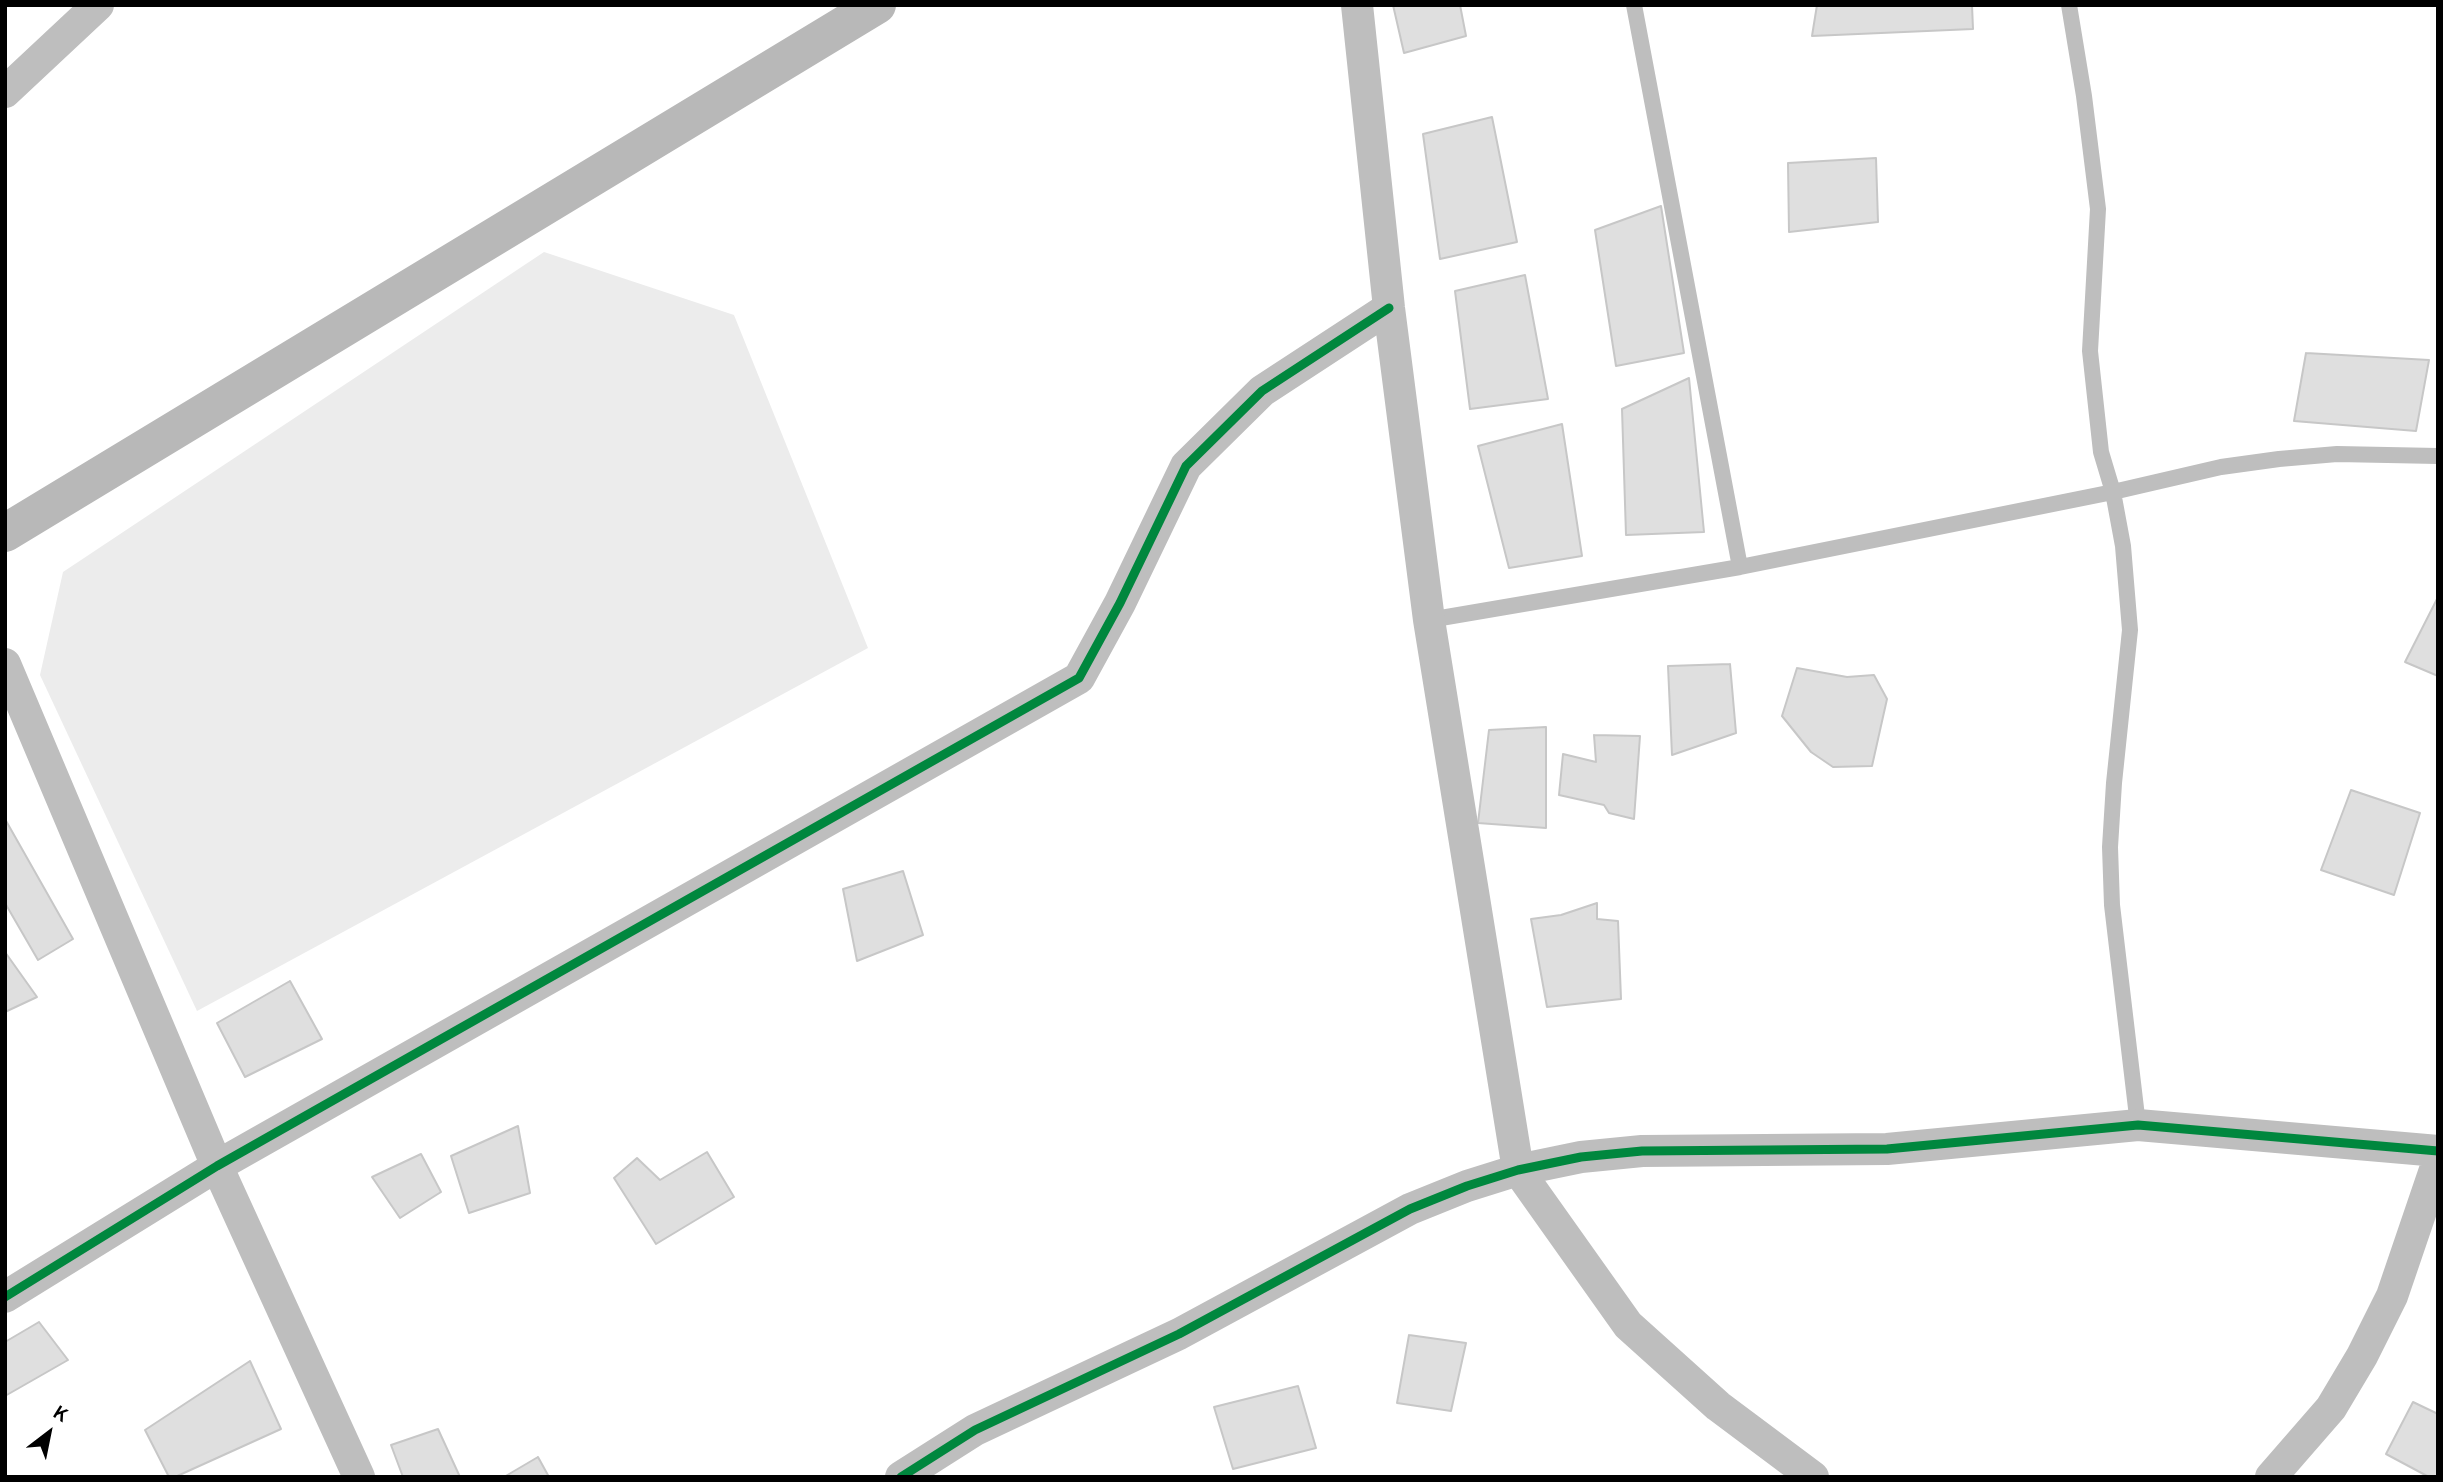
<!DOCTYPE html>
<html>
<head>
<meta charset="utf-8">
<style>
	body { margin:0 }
	#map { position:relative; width:2443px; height:1482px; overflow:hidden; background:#fff; font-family:Overpass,sans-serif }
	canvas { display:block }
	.frame { position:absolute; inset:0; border:7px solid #000; pointer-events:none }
	.north { position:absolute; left:14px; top:1398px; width:70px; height:70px; -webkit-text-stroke:5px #fff; paint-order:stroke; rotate:32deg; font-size:19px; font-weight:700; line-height:28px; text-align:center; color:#000 }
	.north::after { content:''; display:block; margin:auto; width:24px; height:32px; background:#000; clip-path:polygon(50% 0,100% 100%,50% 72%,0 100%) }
</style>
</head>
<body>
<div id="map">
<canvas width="2443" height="1482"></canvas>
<div class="frame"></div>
<div class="north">K</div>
</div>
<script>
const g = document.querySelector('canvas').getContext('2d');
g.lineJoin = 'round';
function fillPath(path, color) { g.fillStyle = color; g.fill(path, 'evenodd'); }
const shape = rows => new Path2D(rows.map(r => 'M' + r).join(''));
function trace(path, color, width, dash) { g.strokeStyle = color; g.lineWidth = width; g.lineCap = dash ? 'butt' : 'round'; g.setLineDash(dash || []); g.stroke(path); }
fillPath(shape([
	[544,252,734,315,868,648,197,1011,40,675,63,572]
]), '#ececec');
const building = shape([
	[1393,5,1460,5,1466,36,1404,53,1393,5],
	[1817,5,1972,5,1973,29,1812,36,1817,5],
	[1492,117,1517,242,1440,259,1423,134,1492,117],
	[1876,158,1878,222,1789,232,1788,163,1876,158],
	[1661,206,1684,353,1616,366,1595,230,1661,206],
	[1525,275,1548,399,1470,409,1455,291,1525,275],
	[2306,353,2429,360,2416,431,2294,421,2306,353],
	[1689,378,1704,532,1626,535,1622,409,1689,378],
	[1562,424,1582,556,1509,568,1478,446,1562,424],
	[2438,597,2438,676,2405,662,2438,597],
	[1730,664,1736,733,1672,755,1668,666,1730,664],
	[1797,668,1847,677,1874,675,1887,699,1872,766,1833,767,1811,752,1782,716,1797,668],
	[1546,727,1546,828,1478,823,1489,730,1546,727],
	[1594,735,1640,736,1634,819,1609,813,1604,805,1559,795,1563,754,1596,762,1594,735],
	[2351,790,2420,813,2394,895,2321,870,2351,790],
	[5,819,73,939,38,960,5,903,5,819],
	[903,871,923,935,857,961,843,889,903,871],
	[1597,903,1597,919,1618,921,1621,999,1547,1007,1531,919,1561,915,1597,903],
	[5,952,37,997,5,1012,5,952],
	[290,981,322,1039,245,1077,217,1023,290,981],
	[518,1126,530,1193,469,1213,451,1156,518,1126],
	[707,1152,734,1197,656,1244,614,1178,637,1158,660,1180,707,1152],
	[421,1154,441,1192,400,1218,372,1177,421,1154],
	[39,1322,68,1360,5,1396,5,1342,39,1322],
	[1409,1335,1466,1343,1451,1411,1397,1403,1409,1335],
	[250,1361,281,1429,175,1477,169,1477,145,1430,250,1361],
	[1298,1386,1316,1448,1233,1469,1214,1407,1298,1386],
	[2413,1402,2438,1414,2438,1477,2429,1477,2386,1454,2413,1402],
	[438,1429,460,1477,403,1477,391,1445,438,1429],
	[538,1457,549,1477,504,1477,538,1457]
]);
fillPath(building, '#dfdfdf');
trace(building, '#c7c7c7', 2);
trace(shape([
	[1634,5,1740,567],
	[2069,5,2084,96,2098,209,2090,351,2101,452,2113,492,2123,546,2130,630,2114,783,2110,847,2112,905,2138,1125],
	[1429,620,1740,567,2113,492,2221,467,2279,459,2337,454,2438,456]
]), '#bebebe', 16);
trace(shape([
	[1357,5,1389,308,1429,620,1518,1170,1628,1325,1718,1406,1813,1477],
	[5,92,98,5],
	[5,664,217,1166,359,1477],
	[5,1297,217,1166,1079,678,1120,603,1186,466,1262,391,1389,308],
	[901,1477,975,1430,1179,1334,1410,1209,1467,1186,1518,1170,1581,1157,1642,1151,1887,1149,2138,1125,2438,1151],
	[2271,1477,2331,1408,2362,1356,2392,1296,2438,1161]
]), '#bebebe', 32);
trace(shape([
	[5,533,877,5]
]), '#b8b8b8', 38);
trace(shape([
	[5,1297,217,1166,1079,678,1120,603,1186,466,1262,391,1389,308],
	[901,1477,975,1430,1179,1334,1410,1209,1467,1186,1518,1170,1581,1157,1642,1151,1887,1149,2138,1125,2438,1151]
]), '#00873e', 9);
</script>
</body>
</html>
